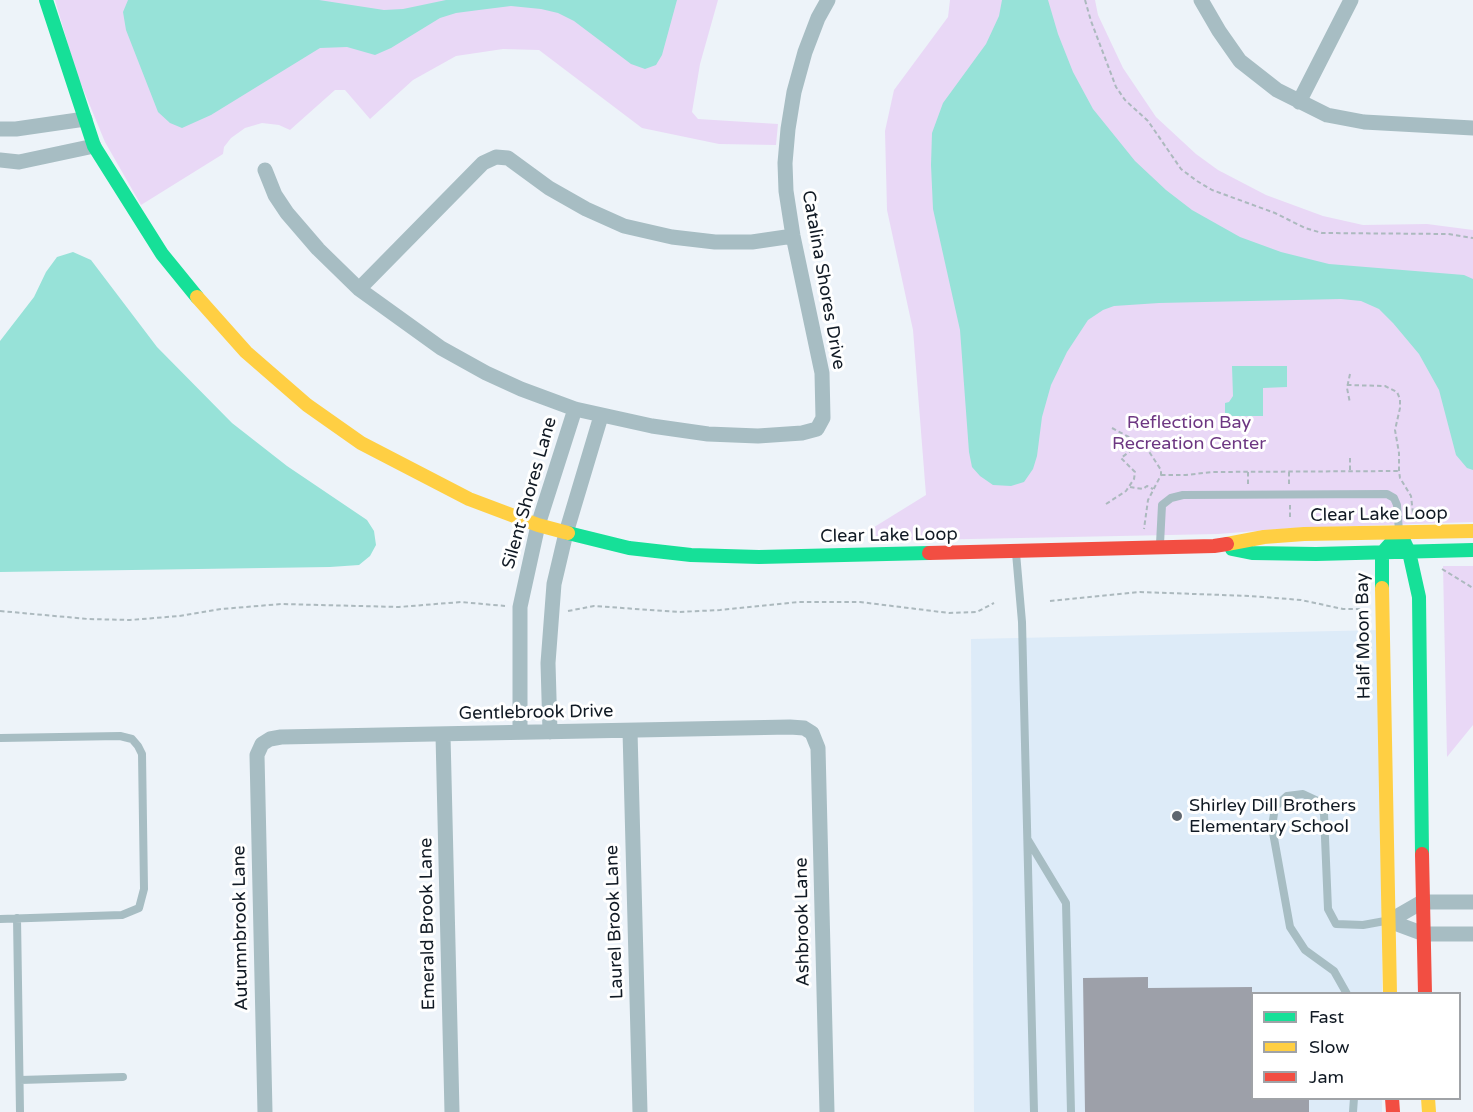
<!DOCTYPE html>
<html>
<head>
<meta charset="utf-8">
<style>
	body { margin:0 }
	#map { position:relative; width:1473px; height:1112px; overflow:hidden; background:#edf3f9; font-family:"Varela Round",sans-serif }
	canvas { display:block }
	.legend { position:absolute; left:1251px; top:992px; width:210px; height:108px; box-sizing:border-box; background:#fff; border:2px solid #a0a3a7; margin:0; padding:8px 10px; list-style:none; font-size:18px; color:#111a24 }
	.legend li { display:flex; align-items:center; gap:12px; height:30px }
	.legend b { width:30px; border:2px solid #a0a3a7 }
</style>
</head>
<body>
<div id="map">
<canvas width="1473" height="1112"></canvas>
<ul class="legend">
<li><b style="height:8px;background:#16e098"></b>Fast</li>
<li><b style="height:8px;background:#ffcf43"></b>Slow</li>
<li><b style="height:8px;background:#f24e42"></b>Jam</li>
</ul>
</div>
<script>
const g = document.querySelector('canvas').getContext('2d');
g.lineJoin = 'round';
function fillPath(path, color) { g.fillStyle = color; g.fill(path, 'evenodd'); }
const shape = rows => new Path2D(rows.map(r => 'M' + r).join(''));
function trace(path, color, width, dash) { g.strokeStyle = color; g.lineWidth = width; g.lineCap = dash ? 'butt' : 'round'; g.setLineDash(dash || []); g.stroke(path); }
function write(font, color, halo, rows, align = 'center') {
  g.font = font + ' "Varela Round",sans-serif'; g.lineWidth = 6; g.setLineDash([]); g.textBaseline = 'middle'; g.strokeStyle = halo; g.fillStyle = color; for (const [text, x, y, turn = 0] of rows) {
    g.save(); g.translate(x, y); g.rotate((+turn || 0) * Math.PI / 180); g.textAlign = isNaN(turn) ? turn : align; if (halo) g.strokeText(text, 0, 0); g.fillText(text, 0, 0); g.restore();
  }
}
fillPath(shape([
	[1381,630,1382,993,1252,994,1252,1098,1382,1099,1382,1112,974,1112,971,639]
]), '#ddebf8');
fillPath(shape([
	[55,0,718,0,700,64,692,112,698,119,778,124,776,145,719,144,642,128,539,50,503,49,456,56,413,80,370,119,345,90,335,90,290,130,279,125,262,123,245,128,231,138,224,147,223,154,141,205,105,142,76,72],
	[950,0,1095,0,1098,15,1123,68,1156,117,1196,154,1218,170,1266,195,1323,216,1363,225,1427,224,1473,230,1473,522,1295,528,1218,534,872,541,871,529,926,495,913,330,887,210,885,131,894,90,948,17],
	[1443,566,1473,566,1473,725,1447,757]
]), '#e9d8f6');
fillPath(shape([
	[128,0,319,0,384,10,403,9,446,0,677,0,662,55,656,65,645,69,631,64,574,21,558,13,541,9,511,6,479,10,456,13,440,18,391,48,375,55,347,47,320,48,211,115,182,128,170,123,158,112,126,30,123,12],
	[1002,0,1048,0,1058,34,1073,72,1093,109,1135,161,1166,190,1192,210,1240,237,1281,252,1329,264,1464,275,1473,279,1473,470,1467,468,1456,455,1439,390,1419,354,1393,323,1379,309,1361,301,1341,299,1159,303,1114,306,1103,310,1088,320,1067,352,1051,385,1042,417,1037,456,1033,469,1024,482,1011,486,993,485,980,476,972,467,969,452,960,330,933,209,931,165,932,133,943,103,986,44,999,16],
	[73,252,91,260,157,347,232,423,287,466,367,520,374,531,376,545,370,556,359,565,330,567,0,572,0,341,34,297,46,272,57,257],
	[1232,366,1287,366,1287,387,1263,388,1263,416,1225,416,1225,403,1229,402,1233,396]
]), '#97e2d8');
fillPath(shape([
	[1148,977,1148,988,1252,987,1252,1098,1309,1098,1309,1112,1085,1112,1083,978]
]), '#9da0a9');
trace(shape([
	[1085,0,1091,21,1116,87,1125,100,1148,121,1181,169,1197,181,1212,190,1275,213,1305,228,1322,233,1448,234,1473,238],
	[1350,374,1347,388,1350,403],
	[1347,385,1385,386,1397,392,1400,399,1400,408,1395,430,1399,453,1399,471,1400,478,1411,496,1413,513],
	[1112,428,1138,442,1148,450,1161,470,1161,475,1148,500,1144,529],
	[1350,458,1350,471],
	[1248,472,1248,484],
	[1289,472,1289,484],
	[1161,475,1186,475,1212,472,1399,471],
	[1130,487,1143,489,1147,486,1153,489],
	[1106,504,1126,491,1134,479,1135,472,1121,458,1129,452,1138,442],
	[1290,505,1290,517],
	[1442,569,1473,588],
	[1050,601,1140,592,1250,596,1301,600,1343,609,1363,609],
	[0,611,88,619,130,620,179,616,221,609,281,604,399,607,461,602,505,606],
	[568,611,594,606,679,612,720,610,798,602,860,602,949,613,977,612,994,603]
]), '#acb9be', 2, [4.5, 3]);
trace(shape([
	[1160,544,1162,505,1171,498,1183,495,1387,494,1394,498,1397,505,1399,531],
	[1016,553,1022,622,1034,1112],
	[0,738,120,736,132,739,138,746,142,754,144,889,139,908,122,915,0,919],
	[1028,840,1066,903,1071,1112],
	[17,918,20,1112],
	[1347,994,1334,971,1305,950,1290,927,1272,827,1275,807,1287,796,1303,794,1318,801,1324,814,1328,909,1336,924,1363,925,1385,921],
	[20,1080,123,1077],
	[1353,1112,1354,1098]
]), '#a7bdc3', 8);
trace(shape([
	[1201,0,1219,31,1240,61,1277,90,1327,115,1364,122,1473,128],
	[1299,102,1351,0],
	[0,129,16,129,85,119],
	[0,160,19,162,94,146],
	[265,170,275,195,287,213,318,249,359,289,441,348,486,373,521,389,575,409,652,426,708,434,758,436,802,433,817,429,823,418,822,373,793,236,786,191,785,163,788,129,794,92,805,52,818,18,828,0],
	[359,289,483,163,496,157,508,158,549,188,586,209,624,226,672,237,715,242,752,242,793,236],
	[630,731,640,1112],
	[520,732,520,607,538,525,575,409],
	[550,732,548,663,554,584,566,533,601,416],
	[443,735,452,1112],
	[1389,921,1422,902,1473,902],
	[1389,921,1424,934,1473,934],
	[265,1112,257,755,262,744,270,739,281,737,790,727,804,728,812,733,818,748,827,1112]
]), '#a7bdc3', 15);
trace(shape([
	[46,0,94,146,162,254,197,297],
	[568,533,629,548,691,555,759,557,929,553],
	[1232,549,1252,553,1316,554,1473,550],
	[1382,588,1382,553,1400,533,1409,552,1419,597,1422,854]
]), '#16e098', 14);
trace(shape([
	[197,297,246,352,307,405,361,443,469,499,538,525,568,533],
	[1227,544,1264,537,1304,534,1473,531],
	[1382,588,1390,994],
	[1428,1098,1429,1112]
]), '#ffcf43', 14);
trace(shape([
	[929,553,1214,546,1227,544],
	[1422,854,1425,994],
	[1392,1098,1393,1112]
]), '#f24e42', 14);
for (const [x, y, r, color] of [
	[1177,816,6,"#5e666f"]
]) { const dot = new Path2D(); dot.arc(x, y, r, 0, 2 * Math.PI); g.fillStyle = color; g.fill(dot); trace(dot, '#fff', 2); }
write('18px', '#111a24', '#fff', [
	["Catalina Shores Drive",823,280,80],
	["Silent Shores Lane",530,493,-74],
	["Clear Lake Loop",1379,515,-1],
	["Clear Lake Loop",889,536,-1],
	["Half Moon Bay",1364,636,-91],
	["Gentlebrook Drive",536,713,-1],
	["Laurel Brook Lane",615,922,-92],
	["Ashbrook Lane",803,922,-91],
	["Emerald Brook Lane",428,924,-91],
	["Autumnbrook Lane",241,928,-91]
]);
write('18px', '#6d3782', '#fff', [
	["Reflection Bay",1189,423],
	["Recreation Center",1189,444]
]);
write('18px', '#111a24', '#fff', [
	["Shirley Dill Brothers",1189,806],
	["Elementary School",1189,827]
], 'left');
</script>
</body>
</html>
